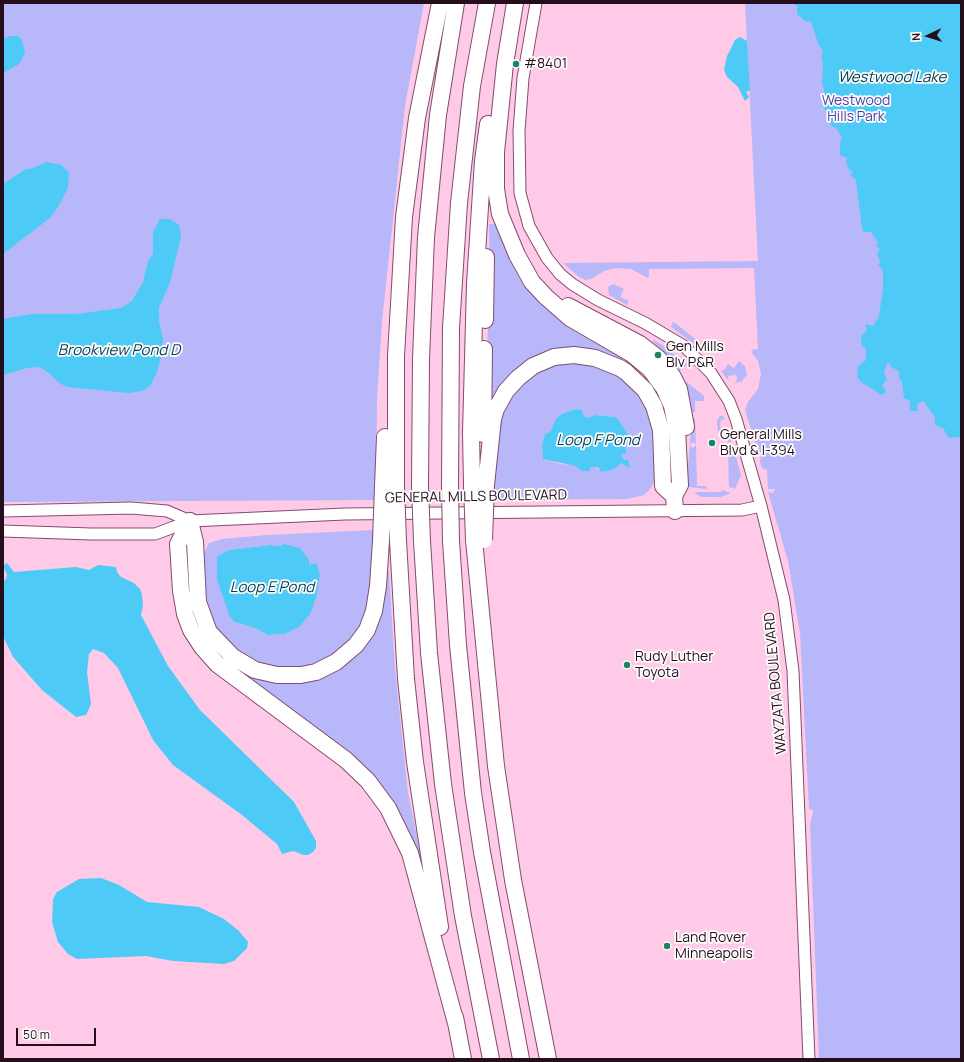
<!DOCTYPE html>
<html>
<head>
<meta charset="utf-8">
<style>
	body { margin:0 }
	#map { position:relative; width:964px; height:1062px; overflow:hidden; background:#ffcae7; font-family:Manrope,sans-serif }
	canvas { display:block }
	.frame { position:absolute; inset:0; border:4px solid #250e1c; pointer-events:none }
	.north { position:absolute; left:908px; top:16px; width:40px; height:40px; -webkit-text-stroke:3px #fdfdfd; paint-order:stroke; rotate:266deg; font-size:11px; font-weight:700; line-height:16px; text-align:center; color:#250e1c }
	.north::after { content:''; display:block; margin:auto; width:14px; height:18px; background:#250e1c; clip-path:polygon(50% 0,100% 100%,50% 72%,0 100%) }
	.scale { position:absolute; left:16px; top:1028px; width:80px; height:18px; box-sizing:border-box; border:2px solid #250e1c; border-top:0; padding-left:5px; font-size:12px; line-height:14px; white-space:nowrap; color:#250e1c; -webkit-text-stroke:3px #fdfdfd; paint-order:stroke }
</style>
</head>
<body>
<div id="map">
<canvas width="964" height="1062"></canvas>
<div class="frame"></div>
<div class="north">N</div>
<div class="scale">50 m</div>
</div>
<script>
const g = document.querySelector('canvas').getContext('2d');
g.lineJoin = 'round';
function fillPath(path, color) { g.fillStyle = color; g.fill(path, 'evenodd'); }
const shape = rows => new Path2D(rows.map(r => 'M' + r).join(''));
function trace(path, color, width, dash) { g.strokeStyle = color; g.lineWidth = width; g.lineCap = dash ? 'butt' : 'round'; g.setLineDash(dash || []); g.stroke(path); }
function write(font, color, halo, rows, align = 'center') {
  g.font = font + ' Manrope,sans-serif'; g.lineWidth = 3.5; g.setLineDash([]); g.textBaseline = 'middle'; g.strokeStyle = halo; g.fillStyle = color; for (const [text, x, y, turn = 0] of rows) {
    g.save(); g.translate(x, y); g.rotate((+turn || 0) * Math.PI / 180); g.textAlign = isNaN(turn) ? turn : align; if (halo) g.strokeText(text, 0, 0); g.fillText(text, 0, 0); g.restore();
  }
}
fillPath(shape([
	[3,3,424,3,405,106,382,322,377,398,376,500,3,502],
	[745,3,961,3,961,1059,819,1059,810,824,813,812,813,810,809,809,800,633,788,561,768,492,773,493,775,489,768,489,767,470,762,468,760,462,761,453,757,449,745,410,748,402,758,389,761,374,758,361,751,352,752,350,758,349,754,268,649,269,649,277,648,278,631,269,616,268,604,271,591,279,585,280,578,276,563,263,758,261],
	[489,224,498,224,514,263,624,355,621,361,565,349,489,409,487,356,490,266],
	[613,284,624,289,620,297,629,301,627,305,609,295,608,287],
	[673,322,674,322,700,343,697,346,671,327],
	[654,340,664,346,687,365,679,371,665,353,653,342],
	[739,361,745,366,747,375,741,382,733,383,736,382,737,377,735,375,728,376,729,381,721,371,725,369,728,364,734,368],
	[553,363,586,363,615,373,628,382,640,397,651,419,655,442,654,481,651,488,644,495,627,499,493,500,496,421,514,386],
	[576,409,582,410,584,416,587,418,595,415,615,417,619,420,629,436,625,446,627,453,621,454,621,456,630,468,621,463,616,468,603,472,594,467,561,464,543,459,542,445,545,434,551,431,562,413],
	[684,380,704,396,704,401,695,401,695,412,690,413,682,381],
	[720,416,723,416,725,419,721,420,720,425,721,429,725,431,728,429,732,442,728,442,727,433,718,432,717,421],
	[692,419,695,419,696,444,692,442,690,446,693,448,696,445,697,486,706,486,707,489,689,487,688,485,687,478],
	[734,449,741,475,735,489,729,487,728,451,731,452],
	[722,490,731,493,721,497,702,497,695,494,696,492,721,492],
	[374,530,370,609,357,636,333,658,297,671,260,664,236,650,223,638,216,627,205,602,203,555,209,543,222,539,267,535],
	[270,545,281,546,309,565,299,627,285,634,268,635,257,629,240,624,217,580,217,556,229,550],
	[385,571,389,571,395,669,408,793,423,866,418,866,398,817,229,663,260,678,346,661]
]), '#b8b7fa');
fillPath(shape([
	[793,3,961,3,961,442,960,437,949,438,943,428,935,425,935,417,923,401,918,403,917,411,910,411,910,401,904,398,902,382,899,378,899,371,891,367,890,363,887,364,884,373,887,380,882,385,886,392,882,395,861,382,857,377,858,366,866,360,866,348,862,347,861,336,867,330,865,324,873,326,879,316,883,289,883,271,878,264,881,263,877,255,880,248,876,247,878,242,871,232,864,232,862,228,856,180,850,175,853,172,849,170,846,162,847,158,840,155,840,143,842,138,837,129,832,126,828,121,828,114,823,106,828,104,822,83,823,62,821,59,823,50,819,46,811,22,805,21,797,14,797,6],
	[10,36,18,36,22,40,25,53,19,64,3,73,3,39],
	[740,37,747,41,750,90,746,92,749,97,745,101,738,87,727,77,724,70,727,56,735,40],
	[47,162,61,165,69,172,68,188,58,207,50,218,3,254,3,184,26,169,30,169],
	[160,219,170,219,179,225,181,237,170,282,159,308,159,322,163,338,161,357,157,372,150,386,142,391,128,393,68,387,61,384,45,370,38,367,27,368,3,375,3,319,31,314,76,314,121,308,132,301,143,282,148,261,153,254,153,232],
	[576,409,582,410,584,416,587,418,595,415,615,417,619,420,629,436,625,446,627,454,622,454,621,456,624,460,628,460,630,468,621,463,616,468,608,471,600,472,599,468,594,467,591,467,589,471,582,471,576,466,543,459,542,445,545,434,551,431,556,419,563,413],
	[284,544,300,548,309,560,309,565,316,563,320,575,316,598,310,614,299,627,285,634,268,635,257,629,235,622,230,617,217,580,217,556,229,550,270,545,280,546],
	[7,563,14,572,76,567,89,570,98,565,116,567,117,572,121,577,134,583,140,589,142,595,143,606,141,615,168,666,200,710,294,802,316,841,316,848,313,852,308,855,304,855,293,851,282,854,277,844,242,815,173,765,153,740,118,668,104,653,93,649,89,654,87,672,91,704,86,715,76,717,42,690,13,657,3,636,3,582,6,579,7,575,3,566],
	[101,878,119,885,147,902,199,907,224,919,239,931,248,942,247,948,234,961,224,964,173,961,146,956,77,959,68,954,58,942,52,922,53,899,57,892,79,879]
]), '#4dcbf6');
const minor = shape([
	[536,3,523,78,519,131,520,193,529,226,547,258,560,274,572,284,598,300,645,323,684,346,711,373,729,401,736,419,761,506,784,600,793,671,809,1059],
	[3,511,131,508,167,511,190,521],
	[3,531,91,534,155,534,190,521,345,514,742,510,761,506]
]);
const highway = shape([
	[515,3,505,64,496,152,496,189,500,214,517,255,532,282,546,297,570,318,632,354,650,369,664,388,672,406,677,430,680,485,674,496,675,511],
	[568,306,640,344,658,358,673,377,679,389,686,427],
	[485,320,486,257],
	[483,434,484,349],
	[472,485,471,433,475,284,483,161,488,124],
	[486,485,493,419,496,409,506,391,518,378,533,366,554,357,574,355,595,358,620,368,626,372,645,390,654,406,661,430,663,486,674,496],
	[383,486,385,437],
	[396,486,396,356,404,217,417,118,440,3],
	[420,486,421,359,426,237,438,115,456,3],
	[450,486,451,328,459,203,472,86,487,3],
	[190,521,178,544,181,591,185,614,191,630,202,647,217,664,346,760,368,781,388,808,410,853,457,1027],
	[190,521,195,542,198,602,209,632,233,657,255,670,277,675,301,675,316,672,336,662,356,645,367,630,374,611,378,586,381,541],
	[474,540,496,766,513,880,548,1059],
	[398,541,406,679,415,762,440,927],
	[422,541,429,653,443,784,463,916,491,1059],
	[451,541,458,645,473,793,482,852,521,1059],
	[455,1017,463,1059]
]);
trace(minor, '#844b6c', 13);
trace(highway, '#844b6c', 18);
trace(minor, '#fff', 11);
trace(highway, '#fff', 16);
const highwayBridge = shape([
	[472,485,474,540],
	[396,486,398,541],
	[420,486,422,541],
	[450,486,451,541],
	[484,540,486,485],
	[381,541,383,486]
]);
trace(highwayBridge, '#844b6c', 18, []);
trace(highwayBridge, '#fff', 16);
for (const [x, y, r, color] of [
	[516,64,4,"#1b8561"],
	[658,355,4,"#1b8561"],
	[712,443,4,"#1b8561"],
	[627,665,4,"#1b8561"],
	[667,946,4,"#1b8561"]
]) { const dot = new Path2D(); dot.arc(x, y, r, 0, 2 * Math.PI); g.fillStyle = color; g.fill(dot); trace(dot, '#fdfdfd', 1.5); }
write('14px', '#250e1c', '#fdfdfd', [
	["#8401",524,64],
	["Gen Mills",666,347],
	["Blv P&R",666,363],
	["General Mills",720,435],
	["Blvd & I-394",720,451],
	["Rudy Luther",635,657],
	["Toyota",635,673],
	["Land Rover",675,938],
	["Minneapolis",675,954]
], 'left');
write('14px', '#4e40a4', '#fdfdfd', [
	["Westwood",856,101],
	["Hills Park",856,117]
]);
write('14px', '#250e1c', '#fdfdfd', [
	["GENERAL MILLS BOULEVARD",476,497,-1],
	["WAYZATA BOULEVARD",776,683,-95]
]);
write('italic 15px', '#064052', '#fdfdfd', [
	["Westwood Lake",892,78],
	["Brookview Pond D",119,351],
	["Loop F Pond",598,441],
	["Loop E Pond",272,588]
]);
</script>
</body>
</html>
